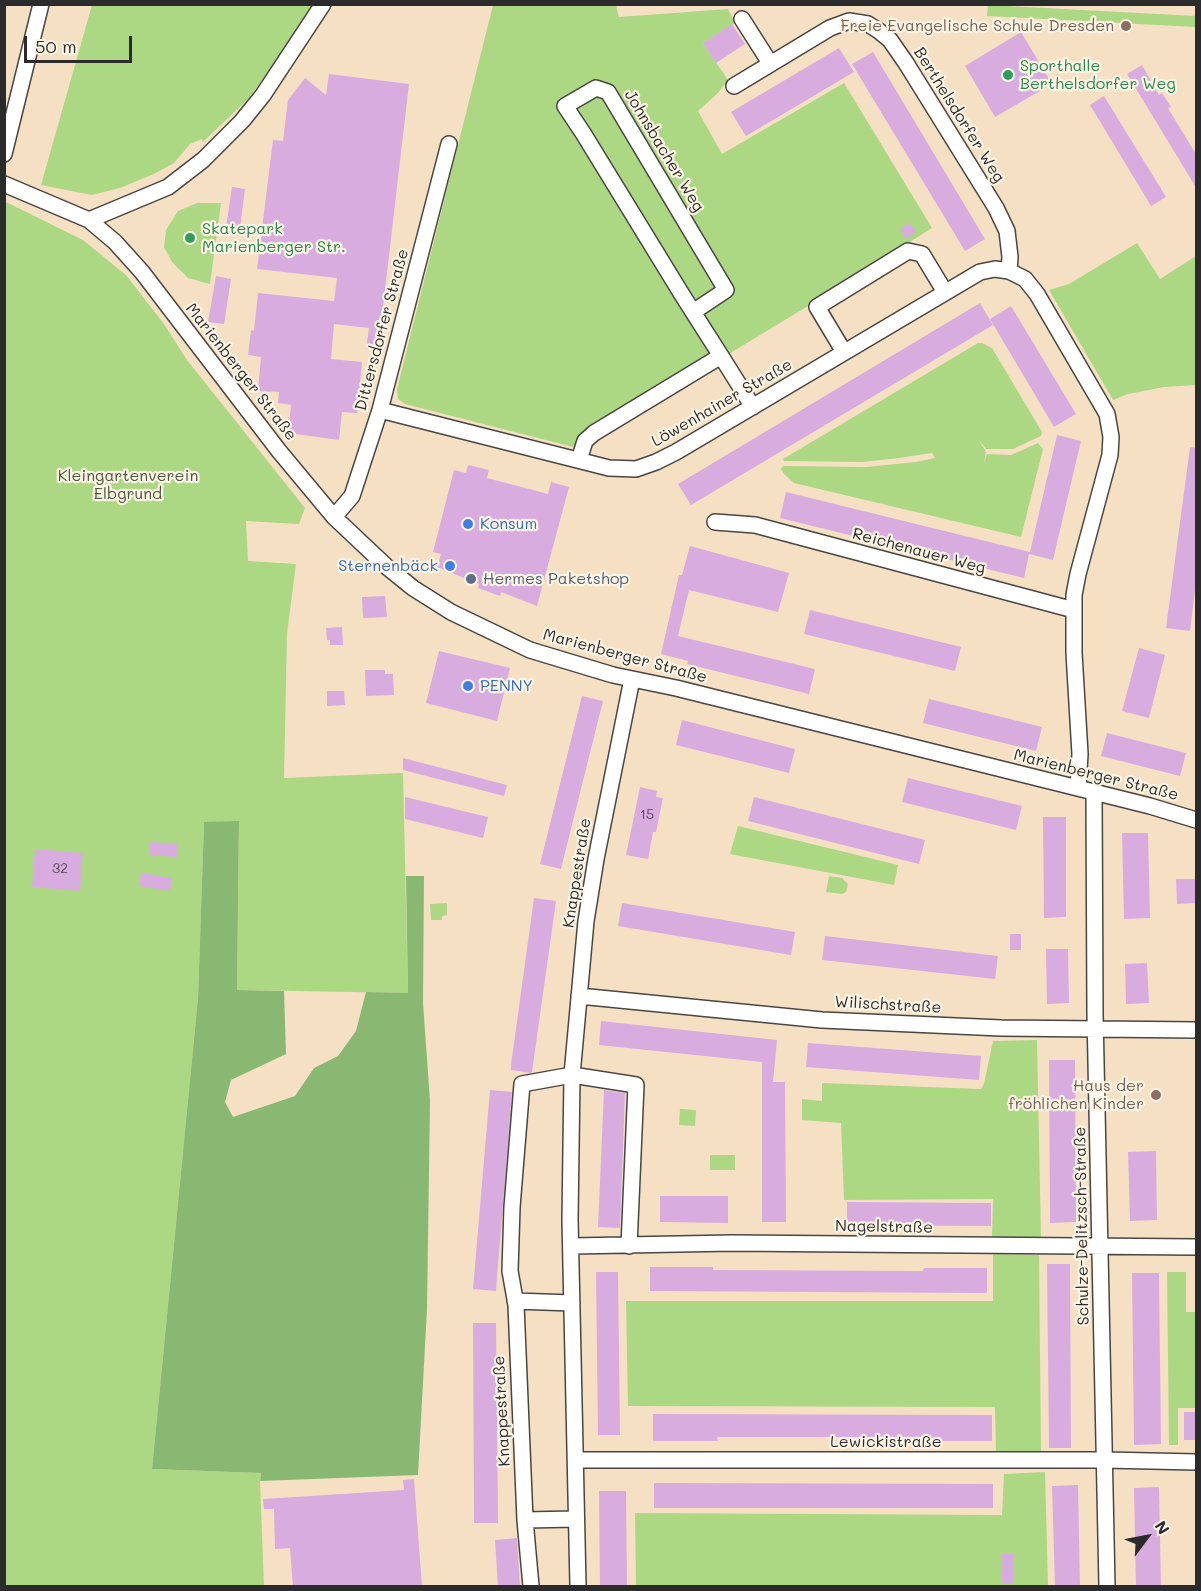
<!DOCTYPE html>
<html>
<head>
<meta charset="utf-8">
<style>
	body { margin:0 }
	#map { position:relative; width:1201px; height:1591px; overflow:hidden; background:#f5e0c4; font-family:Mali,sans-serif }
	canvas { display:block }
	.frame { position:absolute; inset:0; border:6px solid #2b2b2b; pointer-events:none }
	.north { position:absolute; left:1117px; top:1507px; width:60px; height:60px; -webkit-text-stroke:4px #fcf5e5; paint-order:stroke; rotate:58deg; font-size:16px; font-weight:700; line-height:24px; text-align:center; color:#2b2b2b }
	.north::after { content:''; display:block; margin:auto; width:21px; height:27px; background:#2b2b2b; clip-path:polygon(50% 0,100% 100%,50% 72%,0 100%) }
	.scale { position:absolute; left:24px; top:36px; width:108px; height:27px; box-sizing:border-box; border:3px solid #2b2b2b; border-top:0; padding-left:8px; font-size:18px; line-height:21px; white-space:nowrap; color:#2b2b2b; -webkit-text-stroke:4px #fcf5e5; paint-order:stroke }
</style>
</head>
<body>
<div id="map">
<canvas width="1201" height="1591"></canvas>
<div class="frame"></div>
<div class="north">N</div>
<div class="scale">50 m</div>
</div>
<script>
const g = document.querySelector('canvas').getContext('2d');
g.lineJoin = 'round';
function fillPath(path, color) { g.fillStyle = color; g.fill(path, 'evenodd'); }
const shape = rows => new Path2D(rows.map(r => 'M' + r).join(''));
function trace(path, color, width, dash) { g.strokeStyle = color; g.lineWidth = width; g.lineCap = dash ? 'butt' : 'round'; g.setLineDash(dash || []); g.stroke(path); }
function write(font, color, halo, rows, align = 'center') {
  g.font = font + ' Mali,sans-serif'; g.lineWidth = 4.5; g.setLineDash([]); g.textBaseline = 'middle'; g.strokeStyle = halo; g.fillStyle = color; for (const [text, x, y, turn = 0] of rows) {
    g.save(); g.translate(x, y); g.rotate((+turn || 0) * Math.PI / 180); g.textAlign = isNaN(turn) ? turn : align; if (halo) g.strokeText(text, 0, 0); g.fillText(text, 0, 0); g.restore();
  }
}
fillPath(shape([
	[92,5,314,5,287,48,247,100,203,142,202,139,190,144,174,163,154,174,120,188,92,195,41,185],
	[493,5,616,5,619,17,728,9,735,23,703,43,728,80,718,93,698,111,722,154,844,83,932,228,808,306,585,441,573,447,405,404,398,399,397,389],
	[988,5,1196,16,1196,27,987,16],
	[6,202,83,240,126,275,164,324,187,360,305,508,299,524,246,521,248,561,296,564,287,634,284,778,403,773,408,993,237,990,239,822,204,822,198,998,152,1469,261,1473,260,1481,264,1586,5,1586],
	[197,203,221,203,210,284,188,278,172,262,164,247,166,230,178,211],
	[1137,243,1160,279,1196,256,1196,385,1164,387,1128,394,1113,400,1049,290,1069,284],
	[978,343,982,343,992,348,1042,432,1041,436,1013,449,986,449,979,440,986,452,984,463,987,454,1011,455,1038,443,1043,449,1021,537,794,483,784,474,781,469,783,466,866,467,916,462,935,458,932,453,899,458,862,462,784,461,783,459],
	[738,826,898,865,894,885,730,854],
	[829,876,842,878,848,884,846,892,842,894,826,892],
	[447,903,447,915,442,916,442,920,431,920,430,904],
	[1037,1040,1041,1238,992,1237,993,1199,844,1200,841,1123,802,1120,802,1099,822,1101,822,1083,981,1089,984,1084,993,1041],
	[680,1109,696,1110,695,1126,679,1125],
	[710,1155,735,1155,735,1170,710,1170],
	[993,1254,1039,1255,1041,1453,996,1454,995,1407,628,1406,626,1301,993,1301],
	[1167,1272,1186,1272,1186,1312,1196,1312,1196,1408,1178,1408,1178,1445,1169,1445],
	[1045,1472,1048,1586,636,1586,635,1513,1002,1515,1004,1474]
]), '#acd884');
fillPath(shape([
	[239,821,237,990,284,991,286,1054,231,1080,225,1102,233,1117,295,1096,314,1068,338,1056,356,1031,366,992,408,993,406,876,424,876,423,1003,430,1101,427,1309,418,1475,260,1481,261,1473,152,1469,198,998,204,822]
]), '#89b872');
fillPath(shape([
	[732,24,745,44,716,63,703,43],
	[1021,32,1052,84,995,117,965,66],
	[839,48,854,72,746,136,731,112],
	[873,52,985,239,965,251,852,64],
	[1142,65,1159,95,1162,93,1171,107,1168,108,1197,156,1197,189,1127,74],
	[329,74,409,84,378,350,366,349,369,328,334,324,331,359,362,362,357,413,342,412,339,440,288,433,291,405,278,403,279,392,258,391,261,357,248,355,251,330,254,331,258,293,334,301,337,278,257,269,273,140,283,141,288,100,305,78,326,95],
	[1104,96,1166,197,1151,206,1090,105],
	[232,187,245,189,239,236,225,234],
	[910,223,916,232,906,239,900,229],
	[216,276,231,279,224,324,208,322],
	[980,303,993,325,691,505,678,484],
	[1011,306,1076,414,1054,427,990,319],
	[1057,435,1081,441,1056,547,1053,560,1029,554,1024,578,780,518,786,492,1030,552],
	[1190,447,1197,448,1197,573,1190,631,1166,628],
	[468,465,489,470,487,478,548,494,551,482,569,487,537,606,501,592,500,596,478,588,479,584,437,567,441,554,433,552,454,470,466,473],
	[690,546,789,573,778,612,689,590,678,636,815,669,809,694,687,664,688,661,661,654,679,575,682,575],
	[385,596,387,617,363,618,362,597],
	[810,610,961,647,955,671,804,634],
	[342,627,343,645,330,645,330,640,327,640,326,628],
	[1139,648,1165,655,1149,718,1122,711],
	[439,651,510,668,497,721,426,703],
	[365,670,385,670,385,674,393,674,394,695,366,696],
	[327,691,344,691,345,705,327,706],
	[582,696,603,701,561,869,540,864],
	[929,699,1042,727,1036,751,923,723],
	[682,720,795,749,789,773,676,745],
	[1107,733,1186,753,1180,776,1101,756],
	[403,758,507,785,504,796,403,770],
	[908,778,1022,806,1016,830,902,802],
	[640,787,657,791,656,797,663,798,656,832,653,832,648,859,626,855],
	[405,797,488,817,483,838,405,819],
	[754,797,925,840,919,864,748,821],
	[1043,817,1066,817,1066,917,1044,918],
	[1122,833,1148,833,1150,918,1124,919],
	[150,842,178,844,177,857,149,855],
	[35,849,83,853,80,891,32,887],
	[141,873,172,878,170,891,139,886],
	[1176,879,1197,879,1197,903,1177,904],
	[534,898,556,901,532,1072,530,1073,511,1070,511,1065],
	[622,903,795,932,791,955,618,926],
	[1010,934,1021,934,1021,950,1010,950],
	[825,936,998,956,995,979,822,960],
	[1046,949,1068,949,1069,1003,1047,1004],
	[1147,963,1149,1003,1126,1004,1125,964],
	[601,1021,777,1040,773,1082,785,1082,786,1222,762,1222,762,1062,599,1045],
	[808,1043,981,1056,979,1080,806,1067],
	[1049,1060,1075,1060,1076,1222,1050,1223],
	[490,1090,512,1092,496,1291,473,1289],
	[604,1090,625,1093,620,1228,598,1227],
	[1156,1151,1157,1220,1130,1221,1128,1152],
	[660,1196,728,1196,728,1223,660,1222],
	[847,1202,991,1203,991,1226,847,1225],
	[1047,1264,1070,1264,1071,1448,1049,1448],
	[650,1267,713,1267,713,1270,923,1271,924,1268,987,1268,987,1293,650,1291],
	[596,1272,618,1272,620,1435,598,1435],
	[1132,1273,1159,1273,1161,1444,1134,1445],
	[473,1323,496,1323,498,1523,474,1523],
	[1184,1412,1197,1412,1197,1440,1184,1440],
	[653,1414,992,1415,992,1441,927,1441,927,1437,717,1437,718,1441,653,1441],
	[414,1479,422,1587,293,1587,290,1548,275,1549,274,1509,264,1509,263,1499,404,1490,403,1480],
	[654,1483,993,1484,993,1508,654,1508],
	[1078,1485,1080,1587,1055,1587,1052,1486],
	[1159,1487,1161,1587,1136,1587,1134,1488],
	[599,1491,626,1491,627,1587,600,1587],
	[517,1538,520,1587,498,1587,495,1540],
	[1001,1554,1013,1554,1014,1584,1002,1584]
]), '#d9ace0');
const minor = shape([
	[742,19,770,63],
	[734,86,830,28,849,21,868,24,879,31,890,40,906,63,996,208,1007,231,1010,257,1009,271],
	[4,154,41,4],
	[4,184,89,220,115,242,142,272,279,451,334,517,387,567,413,588,451,612,530,650,613,675,676,688,1150,806,1196,820],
	[89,220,168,187,203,160,242,121,263,95,323,4],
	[693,312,726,290,608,92,596,88,565,106,583,133,681,293,693,312,721,356,753,407],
	[844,352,817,307,908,251,922,254,945,292],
	[380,410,609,468,636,469,656,462,676,452,980,272,995,269,1009,271,1025,279,1037,294,1107,414,1111,437,1110,455,1078,574,1074,595,1074,653,1080,754,1078,788],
	[579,460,585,441,594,433,721,356],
	[334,517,352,496,380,410,449,144],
	[715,522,755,525,1074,610],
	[1094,792,1095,1014,1107,1586],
	[579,996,822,1020,1001,1028,1196,1030],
	[572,1246,732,1243,1196,1247],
	[515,1301,572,1303],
	[576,1460,1105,1460,1196,1462],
	[525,1520,576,1519],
	[531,1586,525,1520,516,1305,510,1271,512,1207,522,1084,572,1075,636,1085,629,1246],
	[578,1586,570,1220,572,1075,586,921,596,859,632,679]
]);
trace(minor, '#494642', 18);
trace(minor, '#fff', 15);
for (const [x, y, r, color] of [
	[1126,26,6,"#8d6e63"],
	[1008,75,6,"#2e9e5b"],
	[190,238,6,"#2e9e5b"],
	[468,524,6,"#3f7fe0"],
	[450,566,6,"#3f7fe0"],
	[471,579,6,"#5c6f8a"],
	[468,686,6,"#3f7fe0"],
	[1156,1095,6,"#8d6e63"]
]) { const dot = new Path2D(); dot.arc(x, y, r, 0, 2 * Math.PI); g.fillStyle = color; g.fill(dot); trace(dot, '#fcf5e5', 2); }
write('14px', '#564b58', null, [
	["15",647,815],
	["32",60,869]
]);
write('16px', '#785e54', '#fcf5e5', [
	["Freie Evangelische Schule Dresden",1114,26],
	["Haus der",1144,1086],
	["fröhlichen Kinder",1144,1104]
], 'right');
write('16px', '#27864d', '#fcf5e5', [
	["Sporthalle",1020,66],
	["Berthelsdorfer Weg",1020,84],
	["Skatepark",202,229],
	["Marienberger Str.",202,247]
], 'left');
write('16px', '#2b2b2b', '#fcf5e5', [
	["Berthelsdorfer Weg",959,115,58],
	["Johnsbacher Weg",664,151,59],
	["Dittersdorfer Straße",382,330,-75],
	["Marienberger Straße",241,372,52],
	["Löwenhainer Straße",722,403,-30],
	["Reichenauer Weg",919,551,15],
	["Marienberger Straße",625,656,15],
	["Marienberger Straße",1096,775,14],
	["Knappestraße",577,873,-81],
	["Wilischstraße",888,1005,3],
	["Schulze-Delitzsch-Straße",1082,1226,-91],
	["Nagelstraße",884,1227,1],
	["Knappestraße",502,1411,-93],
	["Lewickistraße",886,1442]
]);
write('16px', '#4b5641', '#fcf5e5', [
	["Kleingartenverein",128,476],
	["Elbgrund",128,494]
]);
write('16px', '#366cbe', '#fcf5e5', [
	["Konsum",480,524],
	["Sternenbäck",438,566,"right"],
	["PENNY",480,686]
], 'left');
write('16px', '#4e5e75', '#fcf5e5', [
	["Hermes Paketshop",483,579]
], 'left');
</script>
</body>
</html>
